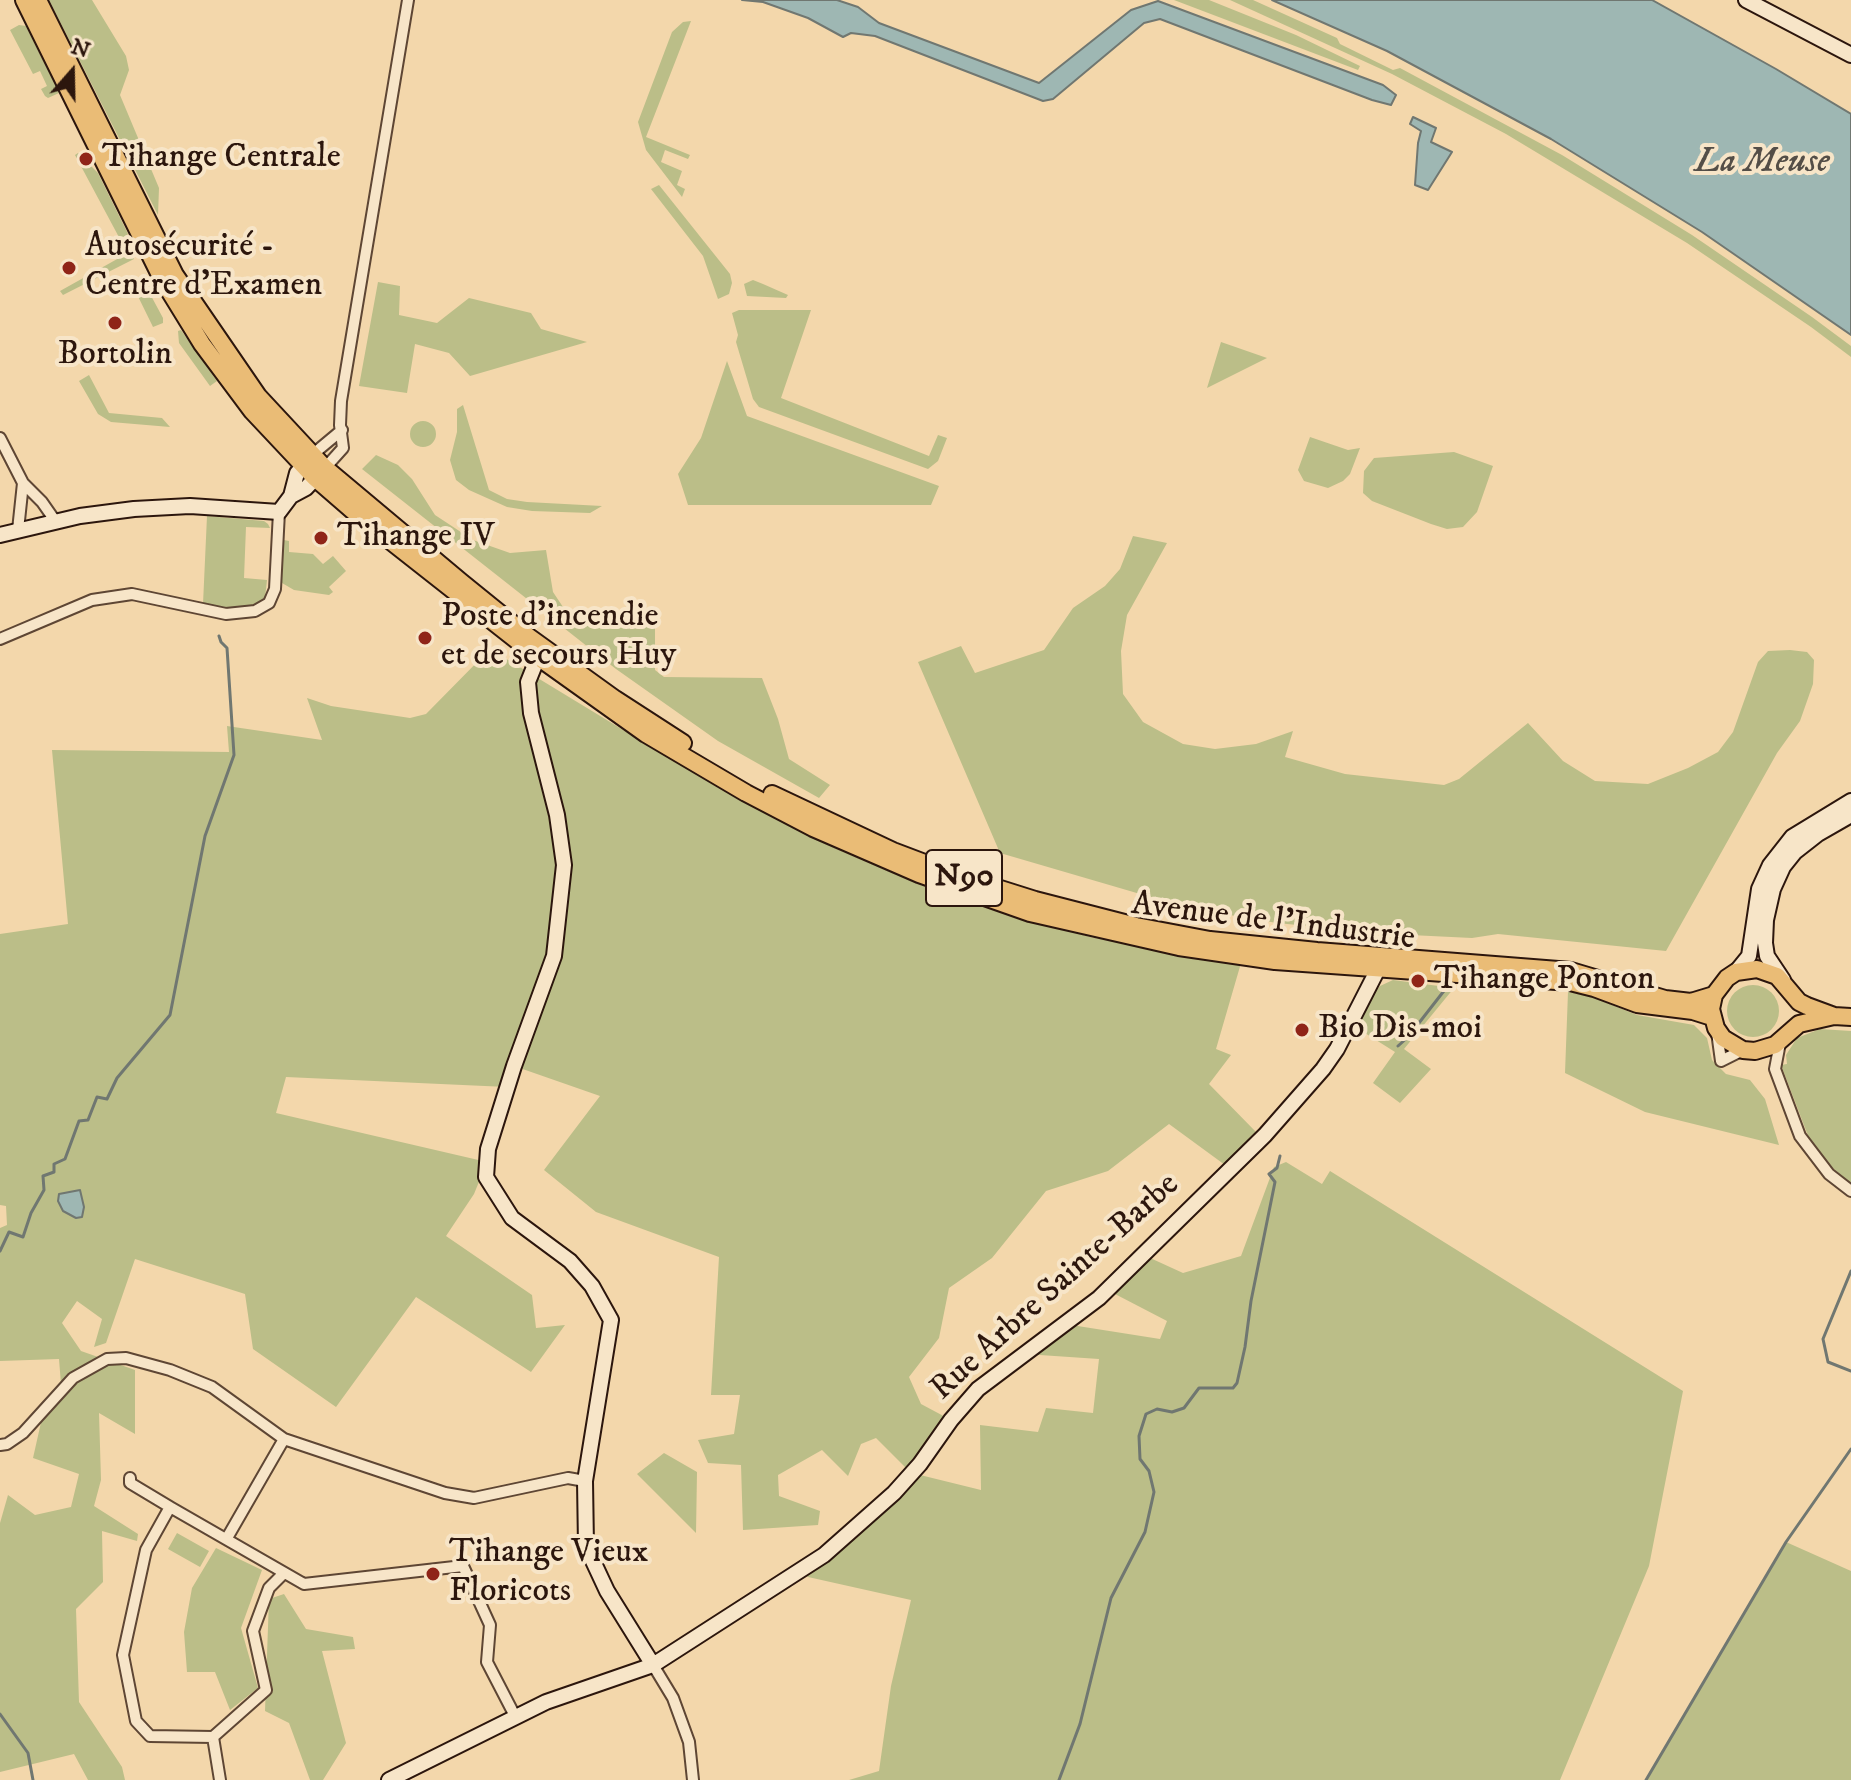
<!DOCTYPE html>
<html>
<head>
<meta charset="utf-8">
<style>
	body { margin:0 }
	#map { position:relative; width:1851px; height:1780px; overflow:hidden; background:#f3d7ab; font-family:"IM FELL DW Pica",serif }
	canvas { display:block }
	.north { position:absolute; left:32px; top:32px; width:80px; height:80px; -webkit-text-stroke:6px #f7e5c8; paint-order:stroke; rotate:20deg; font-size:22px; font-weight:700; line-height:32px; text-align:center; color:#2c160d }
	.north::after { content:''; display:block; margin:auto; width:28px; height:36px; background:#2c160d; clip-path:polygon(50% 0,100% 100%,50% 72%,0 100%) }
</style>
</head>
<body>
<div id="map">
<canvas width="1851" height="1780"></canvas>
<div class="north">N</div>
</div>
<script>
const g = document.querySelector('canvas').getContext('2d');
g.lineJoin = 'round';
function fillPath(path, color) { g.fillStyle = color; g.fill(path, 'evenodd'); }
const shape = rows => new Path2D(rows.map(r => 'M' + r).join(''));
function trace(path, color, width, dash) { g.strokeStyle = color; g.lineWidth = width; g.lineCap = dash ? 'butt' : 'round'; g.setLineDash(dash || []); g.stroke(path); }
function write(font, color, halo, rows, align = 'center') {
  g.font = font + ' "IM FELL DW Pica",serif'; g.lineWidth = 8; g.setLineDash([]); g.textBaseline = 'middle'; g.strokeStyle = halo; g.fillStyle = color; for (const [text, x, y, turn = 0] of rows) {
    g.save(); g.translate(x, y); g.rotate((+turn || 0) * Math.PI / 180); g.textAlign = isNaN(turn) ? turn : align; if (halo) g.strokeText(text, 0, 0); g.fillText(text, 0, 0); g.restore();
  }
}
fillPath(shape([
	[49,0,92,0,126,56,129,70,120,95,159,188,158,215],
	[1174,0,1209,0,1296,35,1360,66,1358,70],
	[1230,0,1253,0,1337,38,1340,44,1393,70,1400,68,1562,155,1692,235,1812,317,1851,346,1851,357,1811,327,1687,243,1506,134,1392,74],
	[691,21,646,137,690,155,688,159,665,150,661,162,682,171,677,185,685,189,682,197,646,150,638,122,672,32,683,22],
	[19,25,26,26,59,93,48,98,45,96,41,89,47,86,40,71,33,74,10,30],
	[78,153,98,173,128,234,121,241,75,155],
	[659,185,730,274,732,283,729,294,718,299,703,256,651,189],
	[128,246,134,259,63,295,60,291,119,258,116,252],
	[135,277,142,279,163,318,163,323,153,327,130,280],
	[753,280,763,284,788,295,786,298,747,296,744,284],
	[378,282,400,286,399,315,437,323,469,298,531,313,541,329,587,342,470,376,449,353,415,344,407,393,359,386],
	[739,310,811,310,781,398,929,456,938,435,947,438,938,461,928,469,759,407,753,399,736,342,738,335,732,313],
	[181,330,217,381,210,386,179,343,178,331],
	[1221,342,1267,358,1207,388],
	[727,361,747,416,939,486,931,505,688,505,678,474,701,438],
	[89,375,109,413,162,418,170,427,111,422,98,414,79,381],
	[463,405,489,490,507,499,527,502,602,506,590,513,532,511,507,507,469,490,456,480,450,460,457,432,457,409],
	'410 434a13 13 0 1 1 26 0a13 13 0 1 1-26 0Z',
	[1310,437,1348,450,1360,448,1350,474,1343,481,1328,488,1304,481,1298,470],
	[1454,452,1493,466,1477,512,1463,527,1447,529,1431,524,1372,501,1363,493,1364,471,1374,458],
	[376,455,398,465,412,479,435,515,473,540,510,553,546,550,553,592,563,607,579,620,655,621,655,670,664,677,762,678,778,719,789,759,830,785,819,798,718,741,616,669,362,469],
	[207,516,264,521,268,524,270,528,246,527,244,578,267,580,265,598,260,602,251,607,229,609,203,604],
	[1133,536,1167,543,1127,615,1121,651,1123,694,1143,722,1183,744,1215,749,1256,744,1293,731,1285,757,1345,774,1444,785,1459,779,1528,723,1563,761,1595,781,1648,784,1688,768,1718,752,1733,732,1758,662,1768,651,1790,650,1807,652,1814,660,1813,684,1800,721,1777,753,1666,951,1498,934,1472,938,1390,934,1277,923,1188,908,1000,853,918,662,961,646,975,673,1044,650,1073,608,1105,586,1120,569],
	[284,540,289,541,289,552,313,554,323,564,333,556,346,571,329,587,333,592,329,595,294,590,282,583,280,579],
	[490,649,717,787,839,850,907,879,978,904,1090,937,1241,963,1216,1049,1231,1055,1209,1084,1256,1132,1225,1165,1169,1124,1108,1171,1046,1191,992,1258,949,1288,939,1338,909,1377,921,1404,951,1420,912,1473,981,1490,980,1425,1038,1432,1046,1408,1093,1413,1099,1359,1025,1354,1065,1324,1160,1339,1167,1321,1115,1294,1148,1257,1183,1273,1241,1256,1274,1167,1286,1162,1322,1184,1330,1171,1683,1391,1649,1566,1560,1780,849,1780,879,1771,891,1686,911,1600,808,1577,800,1571,911,1473,876,1438,861,1444,848,1476,822,1450,778,1475,779,1496,820,1511,818,1525,743,1530,741,1465,708,1463,698,1440,734,1434,740,1395,711,1395,719,1257,596,1212,544,1170,600,1096,514,1066,507,1087,286,1077,276,1113,487,1162,474,1194,446,1236,532,1295,536,1328,565,1325,531,1372,416,1297,336,1407,253,1349,245,1294,135,1259,106,1343,94,1347,102,1319,77,1301,62,1323,81,1351,135,1370,135,1434,99,1413,101,1480,94,1506,138,1534,137,1541,102,1531,103,1582,76,1609,79,1702,122,1767,125,1780,88,1780,74,1754,0,1772,0,1523,8,1495,35,1515,71,1507,79,1474,33,1458,42,1418,62,1397,59,1359,0,1361,0,1228,7,1225,6,1206,0,1205,0,934,68,924,52,750,229,752,227,726,322,740,307,698,331,706,410,718,426,714],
	[1393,980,1454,988,1404,1049,1431,1069,1400,1103,1373,1083,1395,1052,1357,1028,1367,1001,1380,986],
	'1727 1011a26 26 0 1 1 52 0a26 26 0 1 1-52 0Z',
	[1568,992,1590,996,1637,1015,1694,1025,1707,1038,1712,1060,1726,1074,1750,1080,1765,1099,1779,1145,1645,1112,1565,1073],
	[1820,1029,1851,1031,1851,1184,1827,1163,1810,1141,1781,1065,1787,1064,1786,1055,1797,1038],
	[664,1453,697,1472,696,1533,637,1474],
	[177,1533,209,1551,200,1567,168,1549],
	[1786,1542,1851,1571,1851,1780,1646,1780],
	[216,1548,262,1570,241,1628,258,1688,230,1710,215,1672,187,1672,184,1632,192,1588],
	[284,1594,306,1629,353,1637,355,1649,322,1651,346,1743,323,1780,310,1780,289,1723,265,1711,269,1599]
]), '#bbbe88');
const water = shape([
	[742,0,837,0,858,7,879,23,1039,83,1131,10,1158,1,1383,85,1396,95,1391,105,1372,100,1160,19,1144,23,1053,99,1043,101,875,36,851,33,843,37,808,18,763,2,742,0],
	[1272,0,1652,0,1776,69,1851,114,1851,335,1702,232,1551,139,1387,51,1272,0],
	[1413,117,1436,128,1431,142,1452,152,1428,190,1415,185,1418,143,1421,131,1410,124,1413,117],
	[80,1190,84,1207,82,1217,76,1218,63,1211,58,1201,59,1194,80,1190]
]);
fillPath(water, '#9eb7b3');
trace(water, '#707771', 2);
trace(shape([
	[1398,1046,1408,1037,1447,987],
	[0,1251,9,1232,23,1237,31,1213,44,1190,43,1176,54,1172,54,1164,65,1159,79,1121,88,1120,97,1097,107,1099,117,1078,170,1015,205,836,234,755,227,648,221,642,219,636],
	[1851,1271,1823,1339,1828,1362,1851,1371],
	[0,1714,28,1753,33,1780],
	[1059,1780,1080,1724,1111,1598,1145,1532,1154,1492,1149,1471,1140,1459,1139,1436,1146,1414,1157,1409,1172,1412,1184,1408,1199,1388,1233,1388,1237,1383,1245,1347,1251,1301,1275,1182,1269,1174,1277,1168,1280,1156],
	[1646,1780,1786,1542,1851,1449]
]), '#707771', 3);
const street = shape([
	[0,438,23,483,42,502,56,522],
	[312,455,342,430],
	[325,468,343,448,340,425,341,401,408,0],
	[18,530,23,483],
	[0,639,92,600,132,594,226,614,255,611,269,603,275,589,279,512],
	[1717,1032,1721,1061,1743,1050],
	[1780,1043,1775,1069,1800,1136,1829,1174,1851,1191],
	[0,1445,7,1444,23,1433,73,1378,107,1359,126,1358,170,1370,212,1387,284,1439,445,1493,474,1498,568,1478,585,1481],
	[130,1478,130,1483,170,1507],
	[227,1538,284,1439],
	[653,1665,673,1698,689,1742,693,1780],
	[213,1737,150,1736,136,1721,123,1655,146,1550,170,1507,304,1584,463,1566,490,1625,487,1662,515,1716],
	[213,1737,266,1690,253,1631,269,1588,283,1574],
	[213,1737,220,1780]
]);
const secondary = shape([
	[1746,0,1851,55],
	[291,496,297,473,310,458],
	[0,535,80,516,134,509,190,506,279,512,291,496,306,488,323,470],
	[538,657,528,682,531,713,557,815,564,865,554,956,514,1066,488,1149,486,1177,512,1218,570,1261,592,1286,611,1320,585,1481,586,1546,607,1591,653,1665],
	[1736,972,1749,956,1759,889,1770,865,1792,837,1851,801],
	[1783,980,1767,956,1765,943,1766,920,1773,889,1783,867,1795,852,1818,834,1851,815],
	[389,1780,546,1702,653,1665,824,1555,894,1493,920,1464,951,1420,978,1389,1099,1298,1265,1135,1323,1069,1337,1049,1378,969,1385,962]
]);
const primary = shape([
	[24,0,162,279,202,344,252,411,315,478,360,517,538,657,646,734,746,793,813,828,919,874,1030,913,1179,947,1275,961,1570,982,1594,988,1637,1004,1693,1011,1712,1017],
	[38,0,175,275,258,396,325,468,461,582,529,637,615,699,683,743],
	[772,794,893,851,959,876,1035,900,1136,926,1210,940,1317,951,1571,971,1665,999,1691,1002,1714,995],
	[1834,1016,1799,1024,1775,1045,1755,1051,1743,1050,1723,1038,1716,1028,1711,1009,1714,995,1727,978,1736,972,1757,969,1777,976,1799,1002,1807,1006,1834,1016,1851,1017]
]);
trace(street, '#5e4634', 14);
trace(secondary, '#2c160d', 18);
trace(primary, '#2c160d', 20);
trace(street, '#f7e5c8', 10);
trace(secondary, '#f7e5c8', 14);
trace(primary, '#eabc76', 16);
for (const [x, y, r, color] of [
	[86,159,8,"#8f2418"],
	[69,268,8,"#8f2418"],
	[115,323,8,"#8f2418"],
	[321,538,8,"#8f2418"],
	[425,638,8,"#8f2418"],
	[1418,981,8,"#8f2418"],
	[1302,1030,8,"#8f2418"],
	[433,1574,8,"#8f2418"]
]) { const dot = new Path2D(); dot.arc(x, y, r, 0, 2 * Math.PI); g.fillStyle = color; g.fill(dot); trace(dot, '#f7e5c8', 3); }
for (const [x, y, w] of [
	[964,878,76]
]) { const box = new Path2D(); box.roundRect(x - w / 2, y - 28, w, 56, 6); g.fillStyle = '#f7e5c8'; g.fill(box); trace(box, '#2c160d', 2); }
write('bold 32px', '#2c160d', null, [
	["N90",964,878]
]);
write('34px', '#2c160d', '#f7e5c8', [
	["Tihange Centrale",102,159],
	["Autosécurité -",85,248],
	["Centre d'Examen",85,287],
	["Bortolin",115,356,"center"],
	["Tihange IV",337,538],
	["Poste d'incendie",441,618],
	["et de secours Huy",441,657],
	["Tihange Ponton",1434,981],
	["Bio Dis-moi",1318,1030],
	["Tihange Vieux",449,1554],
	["Floricots",449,1593]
], 'left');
write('34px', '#2c160d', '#f7e5c8', [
	["Avenue de l'Industrie",1273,923,7],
	["Rue Arbre Sainte-Barbe",1056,1288,-42]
]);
write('italic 36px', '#544e47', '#f7e5c8', [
	["La Meuse",1762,164]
]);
</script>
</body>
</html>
